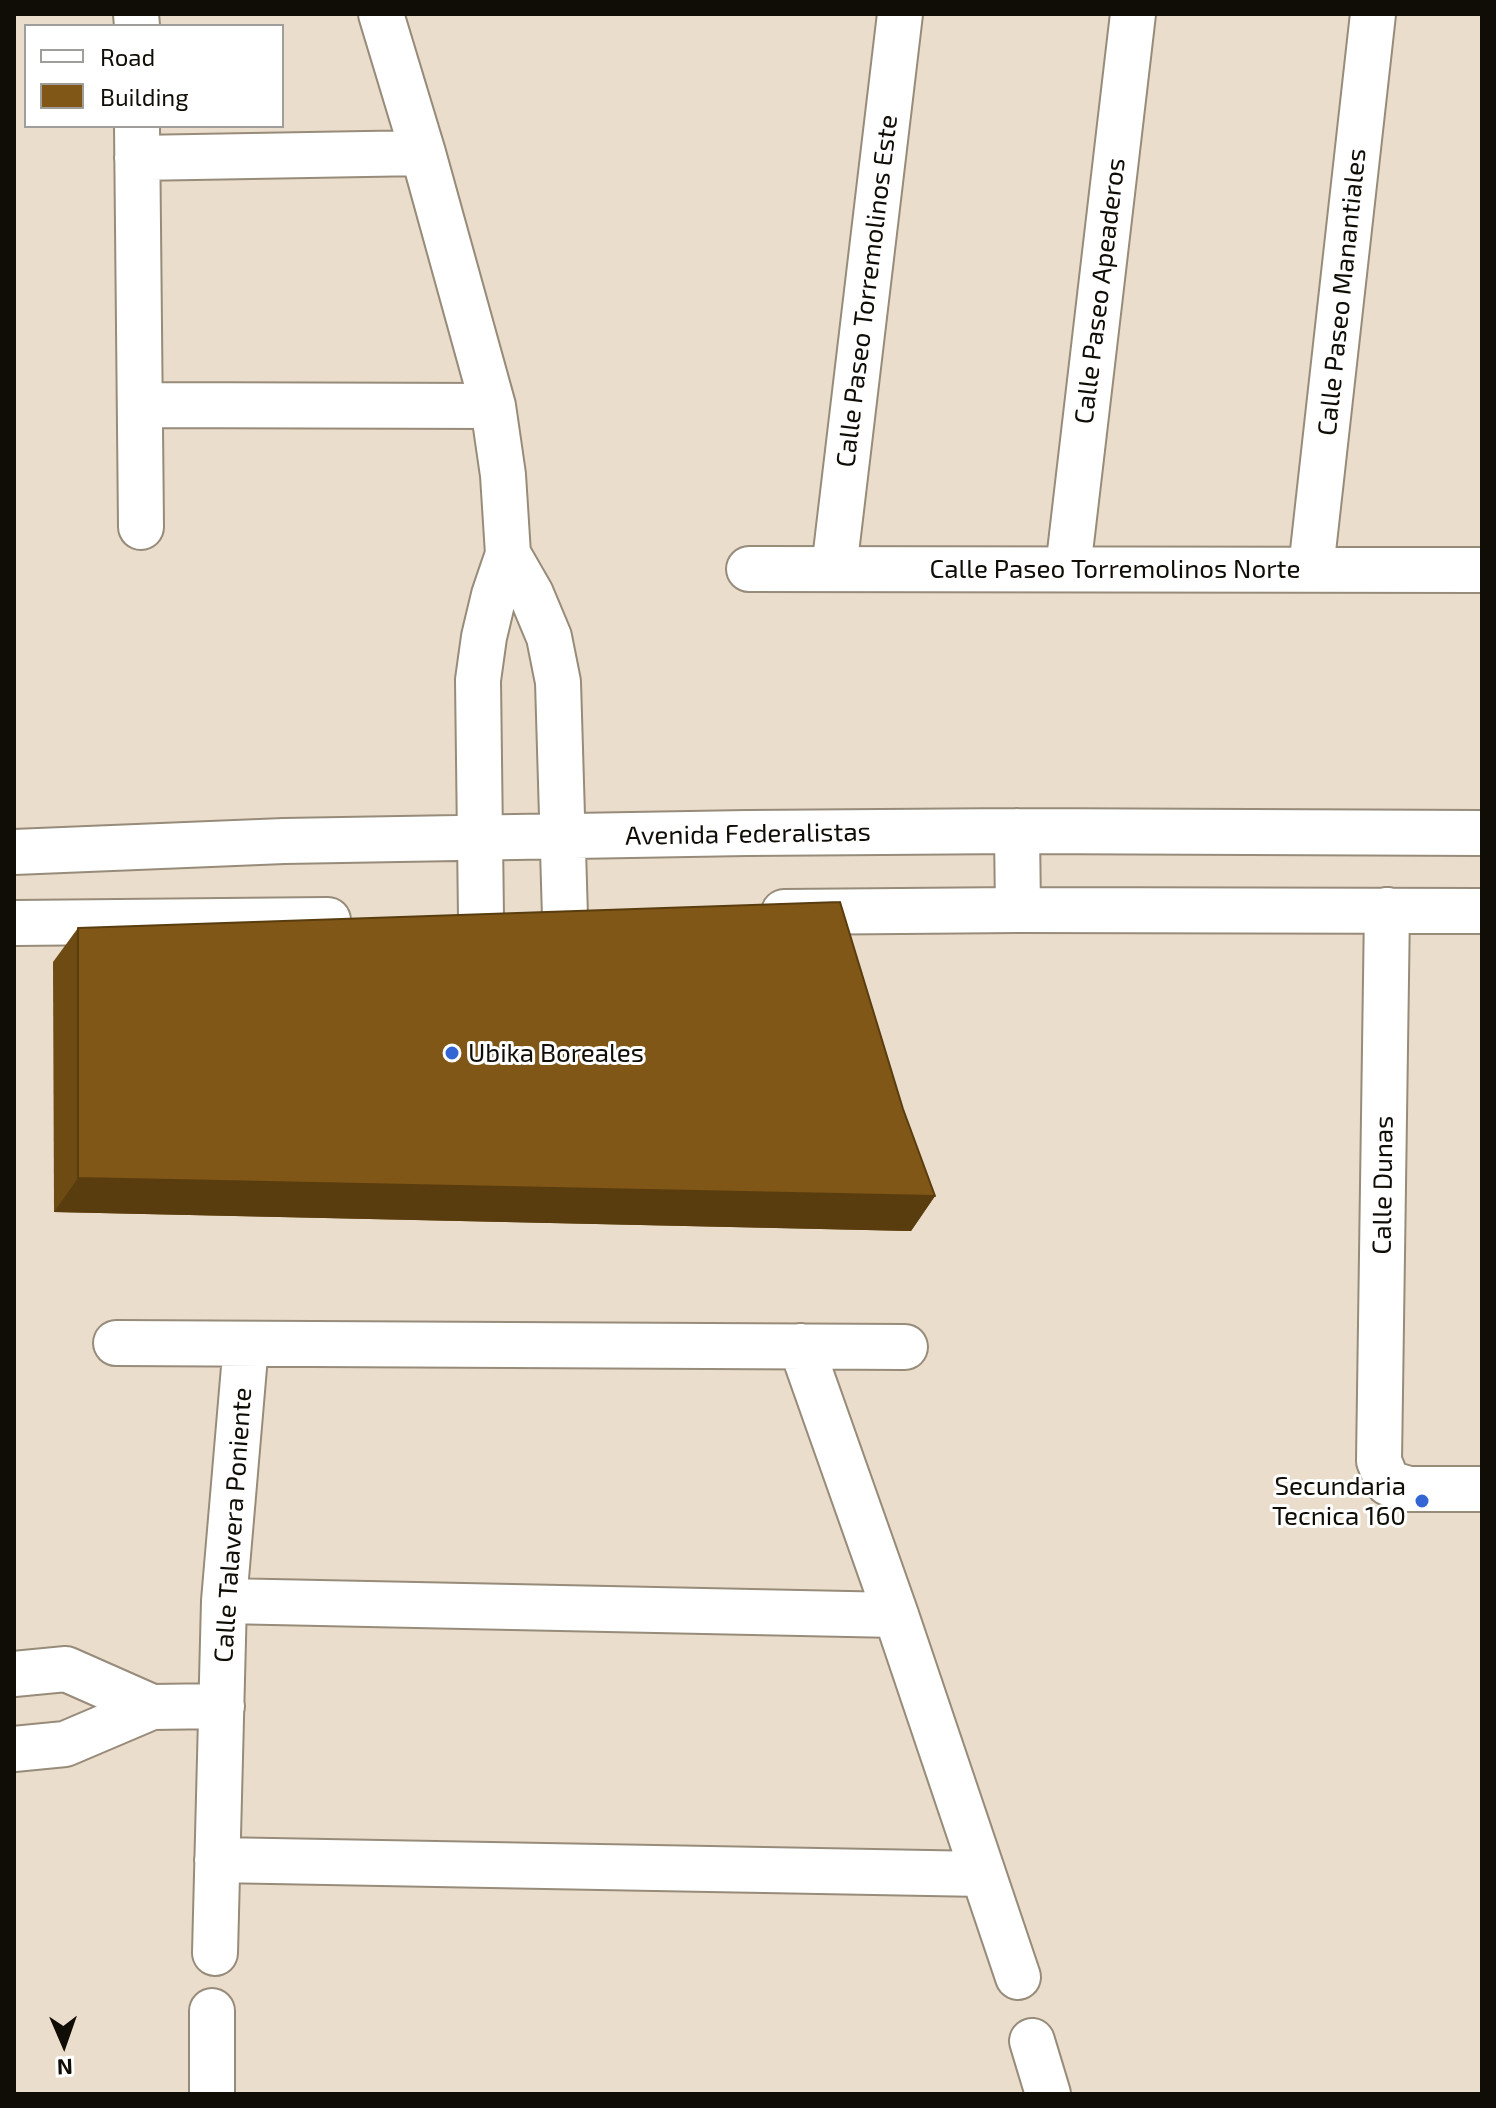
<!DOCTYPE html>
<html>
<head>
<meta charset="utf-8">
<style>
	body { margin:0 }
	#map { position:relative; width:1496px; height:2108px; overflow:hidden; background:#ebddcc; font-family:"Exo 2",sans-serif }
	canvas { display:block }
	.frame { position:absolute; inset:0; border:16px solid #100c06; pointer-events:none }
	.legend { position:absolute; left:24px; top:24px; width:260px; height:104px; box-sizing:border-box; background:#fff; border:2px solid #9f9e9b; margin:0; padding:10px 14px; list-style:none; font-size:24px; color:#100c06 }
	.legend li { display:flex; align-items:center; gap:16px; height:40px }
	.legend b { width:40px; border:2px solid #9f9e9b }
	.north { position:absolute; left:24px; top:2004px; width:80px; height:80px; -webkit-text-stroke:6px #fff; paint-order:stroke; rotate:178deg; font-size:22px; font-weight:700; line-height:32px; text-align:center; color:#100c06 }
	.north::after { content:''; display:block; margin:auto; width:28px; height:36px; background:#100c06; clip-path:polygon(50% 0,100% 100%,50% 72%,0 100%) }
</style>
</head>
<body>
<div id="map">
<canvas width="1496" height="2108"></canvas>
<div class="frame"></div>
<ul class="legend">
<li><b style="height:10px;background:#fff"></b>Road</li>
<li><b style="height:22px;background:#805716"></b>Building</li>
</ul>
<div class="north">N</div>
</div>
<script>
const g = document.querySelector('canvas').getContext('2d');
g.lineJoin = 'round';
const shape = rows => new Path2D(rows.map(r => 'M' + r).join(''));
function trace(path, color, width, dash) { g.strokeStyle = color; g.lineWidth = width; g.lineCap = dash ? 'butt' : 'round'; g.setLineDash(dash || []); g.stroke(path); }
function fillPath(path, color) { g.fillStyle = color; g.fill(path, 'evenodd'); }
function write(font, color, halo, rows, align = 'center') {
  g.font = font + ' "Exo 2",sans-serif'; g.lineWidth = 6; g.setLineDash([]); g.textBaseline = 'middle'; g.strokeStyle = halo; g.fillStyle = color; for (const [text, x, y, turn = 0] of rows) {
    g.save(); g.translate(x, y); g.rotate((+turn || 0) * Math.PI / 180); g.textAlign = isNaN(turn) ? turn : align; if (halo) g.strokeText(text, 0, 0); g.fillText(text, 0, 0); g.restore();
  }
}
const minor = shape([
	[136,14,137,26],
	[381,14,423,153,493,406,503,475,508,554,494,595,484,637,478,680,481,918],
	[137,126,141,527],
	[137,158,423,153],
	[140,405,493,406],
	[508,554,531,594,549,637,558,682,565,917],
	[749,569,1482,570],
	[834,569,900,14],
	[1068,569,1133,14],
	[1311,569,1373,14],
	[1017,831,1018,910],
	[14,852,284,841,747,833,1017,831,1482,833],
	[1387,910,1379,1461,1388,1483,1409,1489,1482,1489],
	[784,912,1018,910,1482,911],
	[14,923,328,920],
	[116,1343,905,1347],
	[801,1346,896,1615,1018,1977],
	[224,1601,896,1615],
	[14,1674,66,1669,152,1707],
	[14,1749,65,1744,152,1707,222,1706],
	[217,1860,983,1874],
	[215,1953,224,1601,246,1344],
	[212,2011,212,2094],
	[1032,2041,1048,2094]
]);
trace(minor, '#978b7a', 48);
trace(minor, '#fff', 44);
fillPath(shape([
	[78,928,903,1109,935,1196,911,1231,54,1212,53,962]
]), '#6e4b13');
fillPath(shape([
	[78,1178,935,1196,911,1231,54,1212]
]), '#5a3d0f');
const building = shape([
	[840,902,903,1109,935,1196,78,1178,78,928,840,902]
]);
fillPath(building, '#805716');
trace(building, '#5a3d0f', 2);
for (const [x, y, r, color] of [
	[452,1053,8,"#3365d4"],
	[1422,1501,8,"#3365d4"]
]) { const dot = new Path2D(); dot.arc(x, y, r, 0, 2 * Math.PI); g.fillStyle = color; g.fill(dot); trace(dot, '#fff', 3); }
write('26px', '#100c06', '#fff', [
	["Calle Paseo Torremolinos Este",867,291,-83],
	["Calle Paseo Apeaderos",1100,291,-83],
	["Calle Paseo Manantiales",1342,292,-84],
	["Calle Paseo Torremolinos Norte",1115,569],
	["Avenida Federalistas",748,834,-1],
	["Calle Dunas",1383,1185,-89],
	["Calle Talavera Poniente",233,1525,-86]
]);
write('26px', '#100c06', '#fff', [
	["Ubika Boreales",468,1053],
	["Secundaria",1406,1486,"right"],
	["Tecnica 160",1406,1516,"right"]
], 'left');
</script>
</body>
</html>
